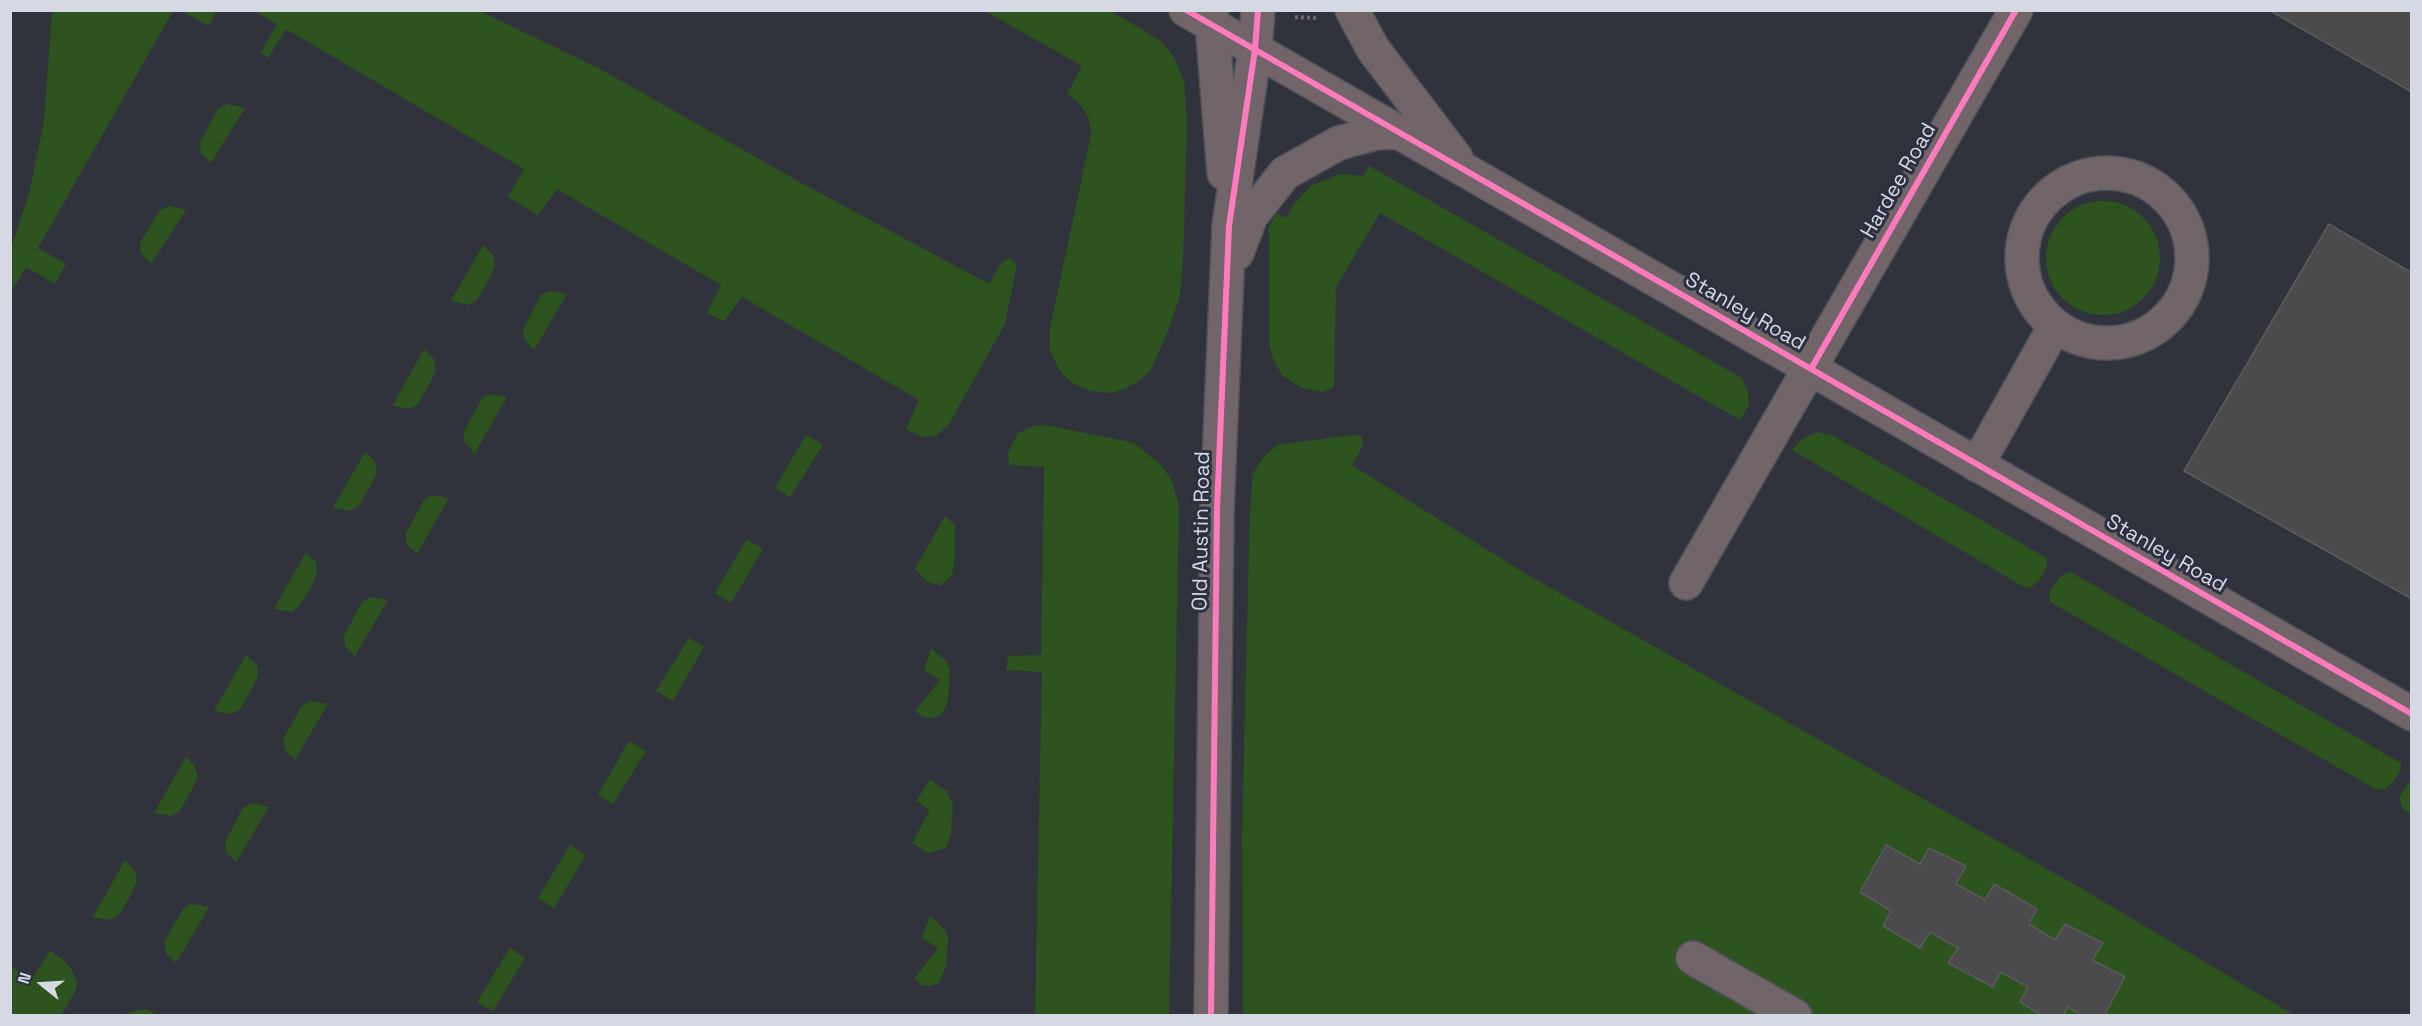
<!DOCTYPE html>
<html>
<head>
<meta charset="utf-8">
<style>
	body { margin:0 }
	#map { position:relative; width:2422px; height:1026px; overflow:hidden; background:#30333c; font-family:"Space Grotesk",sans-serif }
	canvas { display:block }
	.frame { position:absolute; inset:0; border:12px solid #d5d9e3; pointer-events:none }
	.north { position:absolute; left:12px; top:954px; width:60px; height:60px; -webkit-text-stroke:4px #2c3040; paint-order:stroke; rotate:288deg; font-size:16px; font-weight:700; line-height:24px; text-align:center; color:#d5d9e3 }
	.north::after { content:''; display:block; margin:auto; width:21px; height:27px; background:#d5d9e3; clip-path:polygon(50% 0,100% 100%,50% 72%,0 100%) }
</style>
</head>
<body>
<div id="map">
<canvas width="2422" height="1026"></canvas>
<div class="frame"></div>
<div class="north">N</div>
</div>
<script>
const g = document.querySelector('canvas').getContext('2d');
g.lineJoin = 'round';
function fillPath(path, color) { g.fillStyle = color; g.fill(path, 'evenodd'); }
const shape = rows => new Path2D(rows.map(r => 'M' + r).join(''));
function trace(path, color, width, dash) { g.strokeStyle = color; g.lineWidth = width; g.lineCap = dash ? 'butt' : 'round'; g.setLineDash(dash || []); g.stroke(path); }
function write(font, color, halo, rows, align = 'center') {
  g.font = font + ' "Space Grotesk",sans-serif'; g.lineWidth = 6; g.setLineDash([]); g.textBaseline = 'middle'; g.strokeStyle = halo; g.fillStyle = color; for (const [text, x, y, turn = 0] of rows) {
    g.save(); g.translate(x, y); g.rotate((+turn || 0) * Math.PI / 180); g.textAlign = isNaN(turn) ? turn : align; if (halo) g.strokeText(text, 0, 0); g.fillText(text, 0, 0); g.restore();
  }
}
fillPath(shape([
	[52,11,173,11,38,248,66,264,55,284,26,267,11,293,11,248,29,194,44,122],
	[182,11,217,11,208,26],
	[254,11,480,11,602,70,796,180,989,284,1001,263,1010,258,1017,265,1005,324,949,424,936,436,922,437,906,429,919,400,742,297,724,321,707,313,721,285,557,189,538,215,508,197,524,169,286,29,268,58,261,52,277,24],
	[985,11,1111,11,1161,41,1174,57,1184,82,1187,119,1183,263,1180,296,1168,331,1151,370,1139,381,1125,389,1111,393,1091,391,1076,385,1064,376,1057,366,1050,350,1050,328,1091,135,1089,118,1079,103,1067,94,1082,66],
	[227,104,245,108,211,163,201,153,200,142,218,109],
	[1369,166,1742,378,1748,391,1749,405,1740,420,1380,213,1336,287,1334,387,1323,392,1302,388,1283,376,1274,362,1269,343,1269,228,1276,213,1286,218,1294,204,1311,186,1340,174,1363,176],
	'2046 258a57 57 0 1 1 114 0a57 57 0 1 1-114 0Z',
	[169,206,186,210,151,264,141,253,140,243,160,210],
	[483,245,493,255,495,265,490,277,477,300,469,305,451,301],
	[550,291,567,294,534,350,524,339,523,330,541,295],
	[424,349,434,359,436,370,431,381,418,404,410,409,392,406],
	[490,394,507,397,475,453,464,442,464,432,482,398],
	[1046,425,1134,443,1160,464,1171,479,1179,505,1169,1015,1035,1015,1042,672,1006,670,1008,656,1041,655,1044,467,1009,465,1008,453,1018,433,1033,426],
	[1816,432,1831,435,1864,453,2047,558,2047,567,2039,581,2030,588,2022,586,1792,450,1802,439],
	[806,435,823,445,790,497,775,488],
	[1352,435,1362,436,1363,446,1352,465,1521,571,2079,887,2294,1015,1243,1016,1242,833,1250,509,1253,473,1265,456,1277,445],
	[365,452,375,461,377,472,372,483,359,506,351,511,333,508],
	[432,495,449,498,417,554,406,544,406,533,424,500],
	[945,516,955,525,955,559,952,575,940,586,927,581,915,569],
	[747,539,763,549,731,603,715,593],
	[306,552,316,562,317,572,313,584,299,606,292,612,274,609],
	[2071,572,2401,763,2401,769,2395,780,2386,788,2377,790,2050,602,2049,593,2057,581,2062,575],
	[370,597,388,600,355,656,345,646,344,636,362,602],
	[689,638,704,647,673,701,656,691],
	[931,648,947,662,950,671,948,699,944,711,941,715,932,718,923,717,915,711,940,680,924,670],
	[246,655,257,665,258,675,253,687,240,709,232,714,214,711],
	[310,701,328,704,295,760,285,750,283,739,302,706],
	[629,741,646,751,613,804,598,795],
	[186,757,195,767,198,777,192,789,180,811,171,816,154,813],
	[2411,779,2411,814,2403,810,2399,797],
	[930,780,947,791,953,805,951,834,946,848,928,853,912,843,930,810,916,801],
	[251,803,269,807,236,862,226,852,225,842,243,808],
	[570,845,586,855,554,908,538,898],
	[125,860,135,871,137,881,132,893,119,915,111,920,93,917],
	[191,904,209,907,176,963,166,953,164,942,183,909],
	[930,916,945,930,948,939,946,967,939,983,930,986,922,985,914,979,938,948,922,938],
	[510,948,525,958,493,1011,477,1002],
	[50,951,62,959,71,968,77,983,75,992,61,1015,11,1015,11,967,32,979],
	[146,1009,158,1015,123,1015,134,1011]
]), '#2d531e');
const building = shape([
	[2269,10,2412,10,2412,92,2269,10],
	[2329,224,2412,273,2412,599,2184,471,2329,224],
	[1886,845,1920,864,1929,848,1966,866,1956,884,1985,900,1994,884,2037,909,2029,924,2055,940,2065,924,2103,943,2092,960,2125,977,2104,1016,2082,1016,2068,1007,2063,1016,2043,1016,2020,1002,2028,987,2001,972,1993,987,1948,963,1958,948,1930,932,1920,948,1883,926,1891,911,1860,892,1886,845]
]);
fillPath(building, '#4b4a4d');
trace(building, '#5c5b5c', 1.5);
const minor = shape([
	[1186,10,2412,714],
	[1211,10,1224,173],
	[1352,10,1373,49,1456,158],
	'2022 258a85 85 0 1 1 170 0a85 85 0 1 1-170 0Z',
	[1237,253,1251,216,1285,173,1339,143,1376,133,1400,132],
	[1977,465,2055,326],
	[1686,583,2016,10],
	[1693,958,1795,1016],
	[1211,1016,1217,509,1229,226,1255,49,1258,10]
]);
trace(minor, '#4f5259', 36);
trace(shape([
	[1295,17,1317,18]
]), '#6f676d', 4, [3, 3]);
trace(minor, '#72656a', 33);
trace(shape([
	[1186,10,2412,714],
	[1811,369,2016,10],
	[1211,1016,1217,509,1229,226,1255,49,1258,10]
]), '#fd7abc', 6);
write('21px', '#d5d9e3', '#2c3040', [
	["Hardee Road",1899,181,-60],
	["Stanley Road",1745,312,30],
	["Old Austin Road",1202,531,-89],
	["Stanley Road",2166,554,30]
]);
</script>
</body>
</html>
